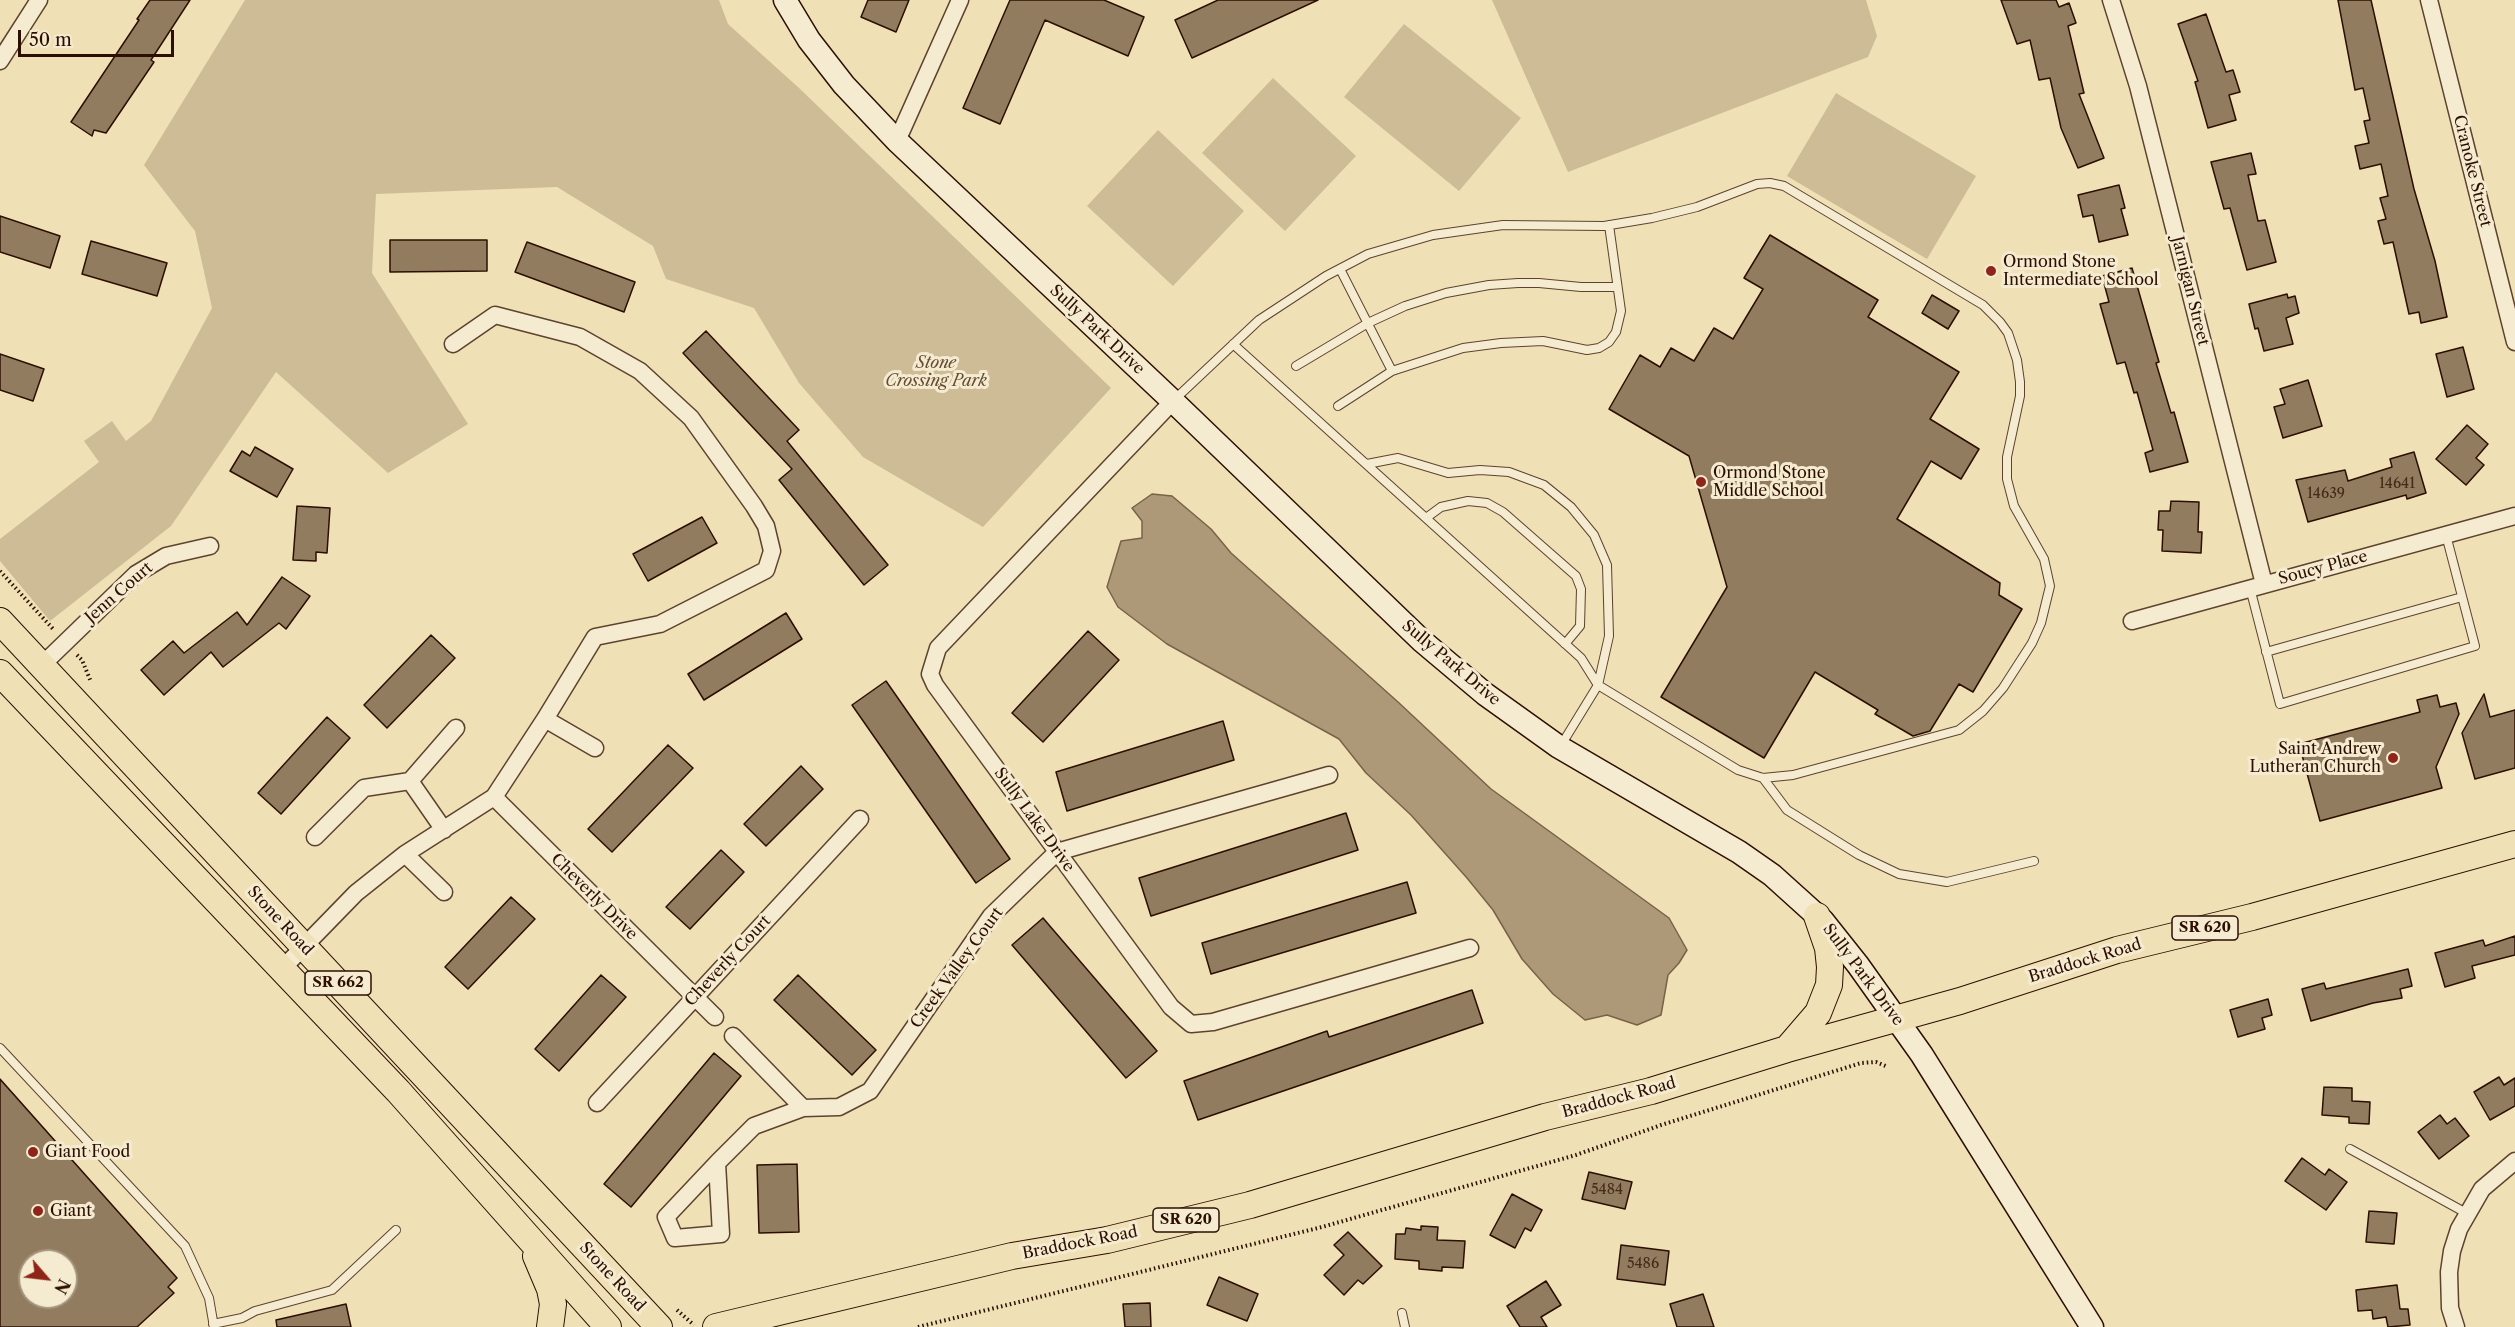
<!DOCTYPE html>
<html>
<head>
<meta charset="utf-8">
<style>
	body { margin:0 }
	#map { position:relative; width:2515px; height:1327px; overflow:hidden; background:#efe0b6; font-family:"Libre Caslon Text",serif }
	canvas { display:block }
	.north { position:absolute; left:18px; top:1249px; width:60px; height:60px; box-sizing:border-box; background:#f5ebd0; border:2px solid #a5937d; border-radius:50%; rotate:118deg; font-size:16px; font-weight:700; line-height:24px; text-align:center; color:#2c0f00 }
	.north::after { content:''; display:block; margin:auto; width:21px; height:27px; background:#8f2418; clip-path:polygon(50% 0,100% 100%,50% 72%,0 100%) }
	.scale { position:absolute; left:18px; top:30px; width:156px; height:27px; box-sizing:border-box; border:3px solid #2c0f00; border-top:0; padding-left:8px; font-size:18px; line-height:21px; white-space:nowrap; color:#2c0f00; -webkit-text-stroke:4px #f5ebd0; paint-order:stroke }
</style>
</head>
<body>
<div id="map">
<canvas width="2515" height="1327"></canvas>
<div class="north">N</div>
<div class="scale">50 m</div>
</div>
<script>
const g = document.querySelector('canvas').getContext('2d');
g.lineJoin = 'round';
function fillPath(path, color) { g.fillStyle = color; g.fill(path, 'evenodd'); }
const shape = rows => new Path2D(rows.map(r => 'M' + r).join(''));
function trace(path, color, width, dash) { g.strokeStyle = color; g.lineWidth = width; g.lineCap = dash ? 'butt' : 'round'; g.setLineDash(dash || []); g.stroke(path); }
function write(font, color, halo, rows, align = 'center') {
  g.font = font + ' "Libre Caslon Text",serif'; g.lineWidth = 6; g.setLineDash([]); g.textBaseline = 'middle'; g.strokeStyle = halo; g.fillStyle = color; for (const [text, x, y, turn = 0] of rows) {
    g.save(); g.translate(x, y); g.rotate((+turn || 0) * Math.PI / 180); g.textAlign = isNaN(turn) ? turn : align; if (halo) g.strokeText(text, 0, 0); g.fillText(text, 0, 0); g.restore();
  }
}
fillPath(shape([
	[245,0,719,0,728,24,799,88,1111,388,983,527,863,457,799,383,754,308,666,279,653,246,557,187,376,194,372,273,468,424,388,473,276,372,171,526,50,621,0,561,0,539,99,462,84,441,112,421,126,441,151,421,212,308,195,231,144,165],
	[1492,0,1866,0,1877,36,1868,57,1568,172],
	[1404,24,1521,118,1459,191,1344,97],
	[1273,78,1356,156,1285,231,1202,153],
	[1836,93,1976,176,1927,259,1787,176],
	[1158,130,1244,211,1173,286,1087,206]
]), '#cebc97');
const water = shape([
	[1152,494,1172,496,1211,529,1231,553,1398,702,1491,789,1669,918,1687,950,1679,963,1668,975,1661,1015,1637,1025,1607,1015,1585,1020,1553,994,1522,959,1493,910,1467,878,1411,815,1366,773,1339,739,1167,644,1118,607,1107,587,1121,541,1142,538,1142,521,1132,508,1152,494]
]);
fillPath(water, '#ad9978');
trace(water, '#796248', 1.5);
const building = shape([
	[150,0,190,0,151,60,154,62,106,133,94,130,92,136,71,122,139,20,137,19,150,0],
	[868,0,909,0,896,32,861,17,868,0],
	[1010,0,1104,0,1144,17,1128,56,1045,20,1000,124,963,108,1010,0],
	[1218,0,1318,0,1192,58,1175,20,1218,0],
	[2001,0,2056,0,2059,7,2069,3,2076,23,2068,26,2084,93,2079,94,2104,158,2078,168,2061,128,2050,78,2039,80,2030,40,2017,44,2001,0],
	[2338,0,2371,0,2414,189,2435,261,2447,317,2421,323,2419,312,2409,314,2393,242,2384,244,2378,221,2386,219,2380,198,2388,196,2381,164,2360,169,2355,146,2369,143,2364,121,2370,120,2363,88,2355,90,2338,0],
	[2206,14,2226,72,2233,70,2240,92,2229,95,2236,120,2208,128,2195,82,2198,81,2178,24,2206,14],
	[2251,153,2256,174,2248,175,2258,221,2265,220,2276,262,2247,270,2230,208,2224,209,2211,162,2251,153],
	[2119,185,2125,208,2121,209,2128,235,2099,242,2093,215,2083,217,2078,195,2119,185],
	[0,216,60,236,50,268,0,252,0,216],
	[1770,235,1878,300,1868,317,1959,372,1930,419,1979,449,1961,479,1931,461,1897,519,2000,583,1999,595,2022,609,1973,692,1959,684,1930,731,1913,736,1875,714,1878,710,1815,672,1764,758,1661,697,1727,587,1689,456,1609,409,1640,355,1660,367,1671,348,1694,361,1714,328,1733,339,1763,289,1744,278,1770,235],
	[390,240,487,240,487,271,390,272,390,240],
	[91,241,167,263,157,296,82,274,91,241],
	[527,242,635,282,624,312,515,272,527,242],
	[2132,268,2159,362,2156,363,2171,413,2174,412,2188,462,2150,472,2145,453,2153,450,2137,392,2134,393,2125,362,2117,364,2100,304,2109,302,2102,276,2132,268],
	[2287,294,2288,298,2295,296,2299,313,2286,318,2293,344,2264,351,2258,328,2255,329,2249,304,2287,294],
	[1932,295,1959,311,1948,329,1922,313,1932,295],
	[706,331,799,430,787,441,888,565,864,585,779,480,792,469,683,353,706,331],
	[2463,347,2474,389,2447,397,2436,354,2463,347],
	[0,354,44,369,33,401,0,390,0,354],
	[2308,380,2322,426,2283,438,2274,407,2285,404,2280,389,2308,380],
	[2467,425,2488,444,2476,458,2484,465,2466,485,2436,459,2467,425],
	[255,447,293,469,277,497,230,471,242,451,250,456,255,447],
	[2414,452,2426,493,2407,499,2406,495,2308,522,2296,480,2345,470,2348,481,2392,467,2390,459,2414,452],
	[2171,501,2199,502,2198,532,2202,532,2201,553,2162,551,2163,530,2158,530,2159,511,2170,511,2171,501],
	[297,506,330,508,327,553,316,552,316,561,293,560,297,506],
	[702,517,717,543,648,581,633,554,702,517],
	[282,577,310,596,286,629,279,623,223,667,211,652,164,695,141,670,173,641,184,653,237,612,247,625,282,577],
	[786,613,802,639,704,700,688,674,786,613],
	[1088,631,1119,660,1043,742,1012,713,1088,631],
	[431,635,455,658,387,728,364,705,431,635],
	[886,681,1010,859,976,883,852,705,886,681],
	[2484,694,2490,717,2515,710,2515,768,2475,779,2462,733,2484,694],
	[2437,695,2440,707,2456,703,2459,714,2436,767,2442,788,2320,821,2299,744,2420,712,2417,700,2437,695],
	[327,717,350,738,281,814,258,793,327,717],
	[1223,721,1234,760,1067,811,1056,772,1223,721],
	[668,745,693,768,612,852,588,829,668,745],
	[801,766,823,789,766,846,744,824,801,766],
	[1346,813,1358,850,1151,916,1139,878,1346,813],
	[721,850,744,872,690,929,666,907,721,850],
	[1407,882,1416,913,1211,974,1202,943,1407,882],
	[511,897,535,919,468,989,445,967,511,897],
	[1043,918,1157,1051,1126,1078,1012,945,1043,918],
	[2515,936,2515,955,2472,966,2475,978,2445,987,2435,953,2483,940,2485,946,2515,936],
	[2408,969,2412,986,2400,989,2402,998,2373,1003,2311,1021,2302,989,2324,983,2326,989,2408,969],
	[601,975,626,997,559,1071,535,1049,601,975],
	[798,975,876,1050,852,1075,774,1000,798,975],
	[1472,990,1483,1023,1198,1120,1184,1081,1327,1031,1329,1037,1472,990],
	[2268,999,2272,1015,2262,1018,2265,1029,2238,1037,2230,1010,2268,999],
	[714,1053,741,1076,631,1207,604,1184,714,1053],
	[2499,1077,2504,1085,2515,1078,2515,1106,2490,1120,2474,1092,2499,1077],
	[0,1079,177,1278,168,1287,174,1293,137,1327,0,1327,0,1079],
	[30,1261,66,1261,66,1297,30,1297,30,1261],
	[2324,1087,2352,1088,2352,1101,2370,1102,2369,1124,2349,1123,2349,1117,2322,1115,2324,1087],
	[2440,1115,2447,1124,2455,1118,2469,1136,2439,1159,2418,1132,2440,1115],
	[2302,1158,2325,1175,2329,1169,2347,1182,2326,1210,2285,1181,2302,1158],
	[797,1164,799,1232,759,1233,757,1165,797,1164],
	[1589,1172,1632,1182,1625,1209,1582,1199,1589,1172],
	[1512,1194,1542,1210,1531,1231,1525,1228,1515,1248,1490,1235,1512,1194],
	[2369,1211,2397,1213,2394,1244,2366,1242,2369,1211],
	[1421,1226,1438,1227,1437,1240,1465,1241,1463,1268,1442,1267,1442,1271,1419,1269,1419,1261,1395,1259,1396,1234,1405,1234,1406,1228,1421,1230,1421,1226],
	[1348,1232,1382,1266,1363,1284,1358,1280,1344,1295,1324,1275,1344,1255,1334,1245,1348,1232],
	[1621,1245,1669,1251,1665,1285,1617,1279,1621,1245],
	[1219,1277,1258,1294,1247,1321,1207,1305,1219,1277],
	[1546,1281,1561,1305,1541,1317,1547,1327,1520,1327,1507,1306,1546,1281],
	[2397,1285,2400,1309,2408,1309,2410,1325,2388,1327,2386,1317,2373,1319,2372,1310,2358,1311,2356,1290,2397,1285],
	[1703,1294,1714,1327,1677,1327,1670,1304,1703,1294],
	[1150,1303,1151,1327,1125,1327,1123,1304,1150,1303],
	[346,1304,351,1327,277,1327,276,1320,346,1304]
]);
fillPath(building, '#917c5f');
trace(building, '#2c0f00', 1.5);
const lane = shape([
	[1233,344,1581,658,1598,685,1609,636,1607,565,1594,535,1571,507,1544,485,1509,472,1480,470,1448,473,1398,458,1367,464],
	[1296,366,1368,323,1405,306,1446,293,1489,285,1518,283,1539,283,1581,287,1617,287],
	[1392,371,1463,348,1501,343,1543,341,1587,350,1599,348,1609,342,1616,332,1621,311,1609,225],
	[1173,401,1259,320,1326,276,1368,254,1433,235,1503,225,1604,226,1652,218,1697,207,1757,184,1770,183,1784,186,1983,305,2000,322,2008,333,2017,360,2020,382,2020,396,2007,457,2007,479,2014,506,2044,559,2050,586,2041,623,2032,643,2003,688,1983,711,1959,730,1793,775,1763,778,1738,770,1598,685,1560,747],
	[1338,406,1392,371,1340,269],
	[1426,518,1441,507,1468,501,1487,503,1503,512,1576,576,1581,589,1580,626,1565,644],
	[2250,588,2280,704,2475,646,2446,535],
	[2266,652,2462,597],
	[1763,778,1787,810,1859,855,1899,874,1947,882,2034,861],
	[0,1048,185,1246,209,1298,214,1327],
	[2350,1149,2468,1214],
	[1402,1313,1405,1327],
	[213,1324,242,1318,255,1311,332,1290,396,1230]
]);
const street = shape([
	[2111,0,2138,86,2264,584],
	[2429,0,2515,342],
	[0,61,39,0],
	[897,141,960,0],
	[1173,401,938,648,930,674,935,685,1171,1007,1191,1024,1213,1022,1470,948],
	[2132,621,2515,516],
	[42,665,136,574,166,556,210,546],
	[545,719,595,748],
	[410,781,456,728],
	[494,797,715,1017],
	[315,837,364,788,410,781,444,830],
	[405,854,444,892],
	[281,970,356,893,405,854,494,797,545,719,595,637,660,624,766,570,772,551,766,526,754,506,691,418,640,371,580,337,495,315,453,344],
	[733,1036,803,1108],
	[597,1103,860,819],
	[717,1163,721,1234,675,1238,666,1217,717,1163,754,1126,803,1108,839,1107,870,1091,991,916,1057,852,1329,775],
	[2456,1327,2450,1308,2449,1272,2452,1251,2459,1229,2482,1189,2515,1161]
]);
const secondary = shape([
	[785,0,809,40,844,85,897,141,1179,407,1422,641,1485,694,1559,747,1739,852,1772,875,1823,921,1858,965,1922,1055,2092,1327]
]);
const primary = shape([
	[0,621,659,1327],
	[0,673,398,1091,608,1327],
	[1787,1049,1818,1013,1829,985,1830,967,1828,948,1817,916],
	[536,1256,550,1289,553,1304,550,1327],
	[716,1327,1012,1256,1107,1240,1250,1205,1545,1117,1651,1091,1787,1049,1960,1001,2117,950,2252,917,2515,844]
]);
trace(lane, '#5d432e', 10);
trace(street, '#5d432e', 19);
trace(secondary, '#2c0f00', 25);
trace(primary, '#2c0f00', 28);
trace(shape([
	[0,571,54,630],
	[77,655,82,660,91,682],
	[677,1310,694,1325],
	[918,1327,1322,1227,1576,1155,1661,1125,1861,1063,1876,1062,1888,1067]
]), '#2c0f00', 4, [1.5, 3]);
trace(lane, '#f5ebd0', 8);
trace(street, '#f5ebd0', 16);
trace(secondary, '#f5ebd0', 22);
trace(primary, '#efe0b6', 26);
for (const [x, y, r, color] of [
	[1991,271,6,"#8f2418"],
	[1701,482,6,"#8f2418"],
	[2393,758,6,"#8f2418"],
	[33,1152,6,"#8f2418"],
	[38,1211,6,"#8f2418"]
]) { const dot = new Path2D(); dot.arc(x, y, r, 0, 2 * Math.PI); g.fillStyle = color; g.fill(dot); trace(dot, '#f5ebd0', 2); }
write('14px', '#452a18', null, [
	["14641",2397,484],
	["14639",2326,494],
	["5484",1607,1190],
	["5486",1643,1264]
]);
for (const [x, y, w] of [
	[2205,928,66],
	[338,983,66],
	[1186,1220,66]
]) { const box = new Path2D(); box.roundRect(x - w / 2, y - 12, w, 24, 4.5); g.fillStyle = '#f5ebd0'; g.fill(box); trace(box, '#2c0f00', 1.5); }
write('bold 15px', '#2c0f00', null, [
	["SR 620",2205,928],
	["SR 662",338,983],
	["SR 620",1186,1220]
]);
write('16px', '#2c0f00', '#f5ebd0', [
	["Cranoke Street",2472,171,76],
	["Jarnigan Street",2190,291,76],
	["Sully Park Drive",1097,330,43],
	["Soucy Place",2323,568,-15],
	["Jenn Court",119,593,-41],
	["Sully Park Drive",1451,663,40],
	["Sully Lake Drive",1034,820,54],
	["Cheverly Drive",594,897,45],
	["Stone Road",280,921,47],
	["Cheverly Court",728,961,-47],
	["Braddock Road",2085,961,-17],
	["Creek Valley Court",957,968,-54],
	["Sully Park Drive",1863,975,53],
	["Braddock Road",1619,1098,-15],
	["Braddock Road",1080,1243,-11],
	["Stone Road",612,1277,47]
]);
write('16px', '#2c0f00', '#f5ebd0', [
	["Ormond Stone",2003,262],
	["Intermediate School",2003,280],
	["Ormond Stone",1713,473],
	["Middle School",1713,491],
	["Saint Andrew",2381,749,"right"],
	["Lutheran Church",2381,767,"right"],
	["Giant Food",45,1152],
	["Giant",50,1211]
], 'left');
write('italic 16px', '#654c35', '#f5ebd0', [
	["Stone",936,363],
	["Crossing Park",936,381]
]);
</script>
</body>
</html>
